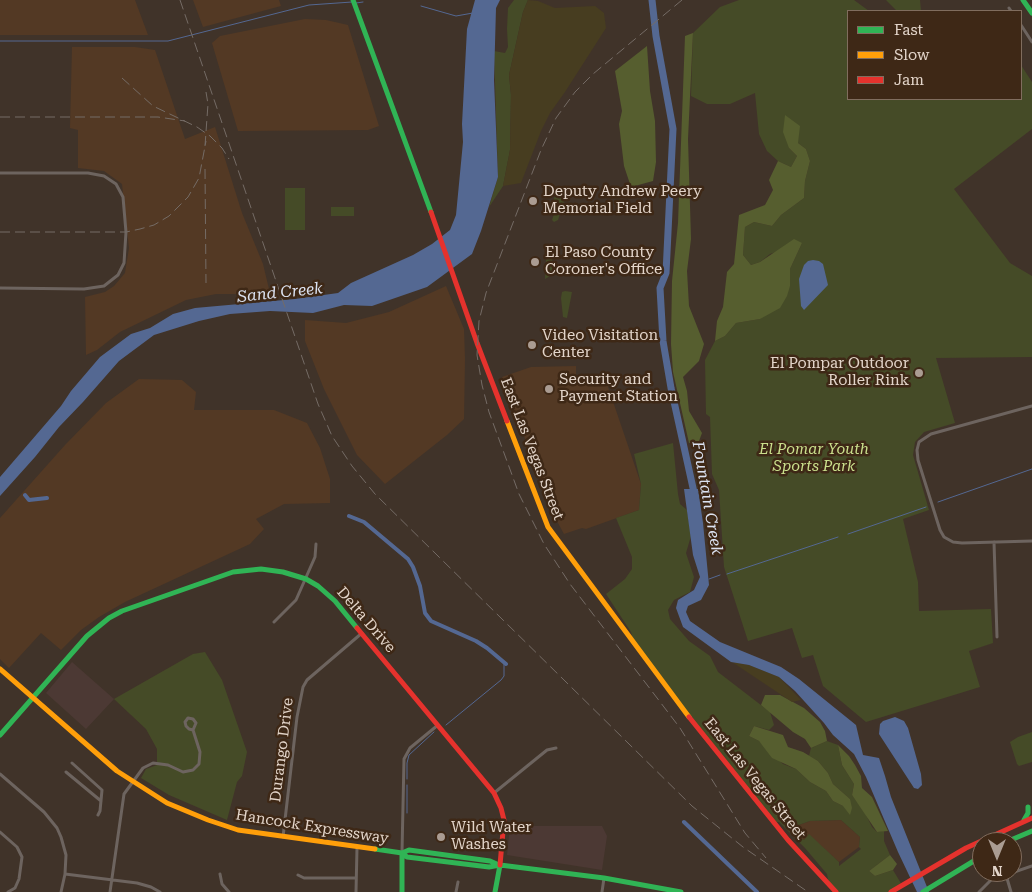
<!DOCTYPE html>
<html>
<head>
<meta charset="utf-8">
<style>
	body { margin:0 }
	#map { position:relative; width:1032px; height:892px; overflow:hidden; background:#403329; font-family:"Roboto Serif",serif }
	canvas { display:block }
	.legend { position:absolute; left:847px; top:10px; width:175px; height:90px; box-sizing:border-box; background:#3e2816; border:1px solid #806d5e; margin:0; padding:6px 9px; list-style:none; font-size:15px; color:#e3d5ca }
	.legend li { display:flex; align-items:center; gap:10px; height:25px }
	.legend b { width:25px; border:1px solid #806d5e }
	.north { position:absolute; left:972px; top:832px; width:50px; height:50px; box-sizing:border-box; background:#3e2816; border:1px solid #806d5e; border-radius:50%; rotate:180deg; font-size:14px; font-weight:700; line-height:20px; text-align:center; color:#e3d5ca }
	.north::after { content:''; display:block; margin:auto; width:18px; height:22px; background:#aa9c92; clip-path:polygon(50% 0,100% 100%,50% 72%,0 100%) }
</style>
</head>
<body>
<div id="map">
<canvas width="1032" height="892"></canvas>
<ul class="legend">
<li><b style="height:6px;background:#30b455"></b>Fast</li>
<li><b style="height:6px;background:#ff9f0a"></b>Slow</li>
<li><b style="height:6px;background:#e5322d"></b>Jam</li>
</ul>
<div class="north">N</div>
</div>
<script>
const g = document.querySelector('canvas').getContext('2d');
g.lineJoin = 'round';
function fillPath(path, color) { g.fillStyle = color; g.fill(path, 'evenodd'); }
const shape = rows => new Path2D(rows.map(r => 'M' + r).join(''));
function trace(path, color, width, dash) { g.strokeStyle = color; g.lineWidth = width; g.lineCap = dash ? 'butt' : 'round'; g.setLineDash(dash || []); g.stroke(path); }
function write(font, color, halo, rows, align = 'center') {
  g.font = font + ' "Roboto Serif",serif'; g.lineWidth = 5; g.setLineDash([]); g.textBaseline = 'middle'; g.strokeStyle = halo; g.fillStyle = color; for (const [text, x, y, turn = 0] of rows) {
    g.save(); g.translate(x, y); g.rotate((+turn || 0) * Math.PI / 180); g.textAlign = isNaN(turn) ? turn : align; if (halo) g.strokeText(text, 0, 0); g.fillText(text, 0, 0); g.restore();
  }
}
fillPath(shape([
	[72,662,114,699,86,729,46,693],
	[510,826,602,826,607,836,602,870,507,855]
]), '#4c3934');
fillPath(shape([
	[0,0,135,0,148,35,0,35],
	[193,0,279,0,281,6,203,27],
	[305,19,326,20,348,25,379,126,368,130,238,131,212,43,220,36],
	[72,47,135,47,155,50,185,139,215,127,242,213,263,264,269,289,257,294,216,294,186,300,120,332,97,350,86,355,85,297,105,292,114,286,125,273,129,248,122,184,104,171,78,168,78,130,70,128],
	[446,286,464,329,465,359,464,419,447,435,385,484,357,455,324,389,305,341,305,320,346,323,389,312],
	[576,366,576,378,605,378,641,484,639,510,586,529,582,528,564,534,553,514,502,377,531,367],
	[139,379,182,380,196,392,194,410,274,410,307,423,320,448,330,479,330,503,284,504,256,519,264,529,250,544,125,602,99,617,81,630,61,650,41,633,9,668,0,659,0,518,65,445,106,403],
	[841,820,860,837,859,847,839,862,809,835,804,840,799,837,796,826,810,821]
]), '#533924');
fillPath(shape([
	[514,0,528,0,523,12,509,75,511,95,510,150,503,186,489,207,498,177,494,51,505,53,508,47,507,29,508,8],
	[739,0,854,0,869,11,848,11,848,99,1021,99,1021,65,1032,82,1032,129,954,189,1010,263,1032,276,1032,357,936,358,955,423,924,432,915,442,913,455,929,510,903,519,918,582,919,611,991,609,993,643,969,651,980,687,866,722,823,686,813,655,802,658,792,628,748,641,724,567,719,490,712,474,710,417,706,414,705,360,715,341,725,336,736,323,760,319,790,286,790,269,802,243,770,254,760,262,751,265,743,255,745,227,754,222,772,226,781,215,804,198,805,181,810,161,806,149,798,143,789,148,797,156,791,167,778,161,767,151,759,134,755,93,730,104,707,104,691,96,693,33,720,7],
	[886,0,920,0,921,11,897,11],
	[285,188,305,188,305,230,285,230],
	[555,196,565,198,558,220,554,222,552,220,554,214,551,212,555,202,553,201],
	[331,207,354,207,354,216,331,216],
	[547,245,550,245,552,247,552,275,545,279],
	[565,291,572,292,567,318,563,317,561,298,562,292],
	[673,443,678,494,680,504,687,510,691,536,686,553,694,577,690,592,674,600,668,610,670,619,689,641,710,656,718,672,770,712,774,725,769,730,754,726,749,736,759,741,783,764,796,769,810,782,826,791,833,801,843,806,850,799,833,784,828,773,818,761,809,756,811,748,827,741,838,745,842,765,854,784,852,795,864,811,872,827,877,832,884,831,884,841,890,855,869,871,875,876,893,870,902,885,891,892,836,892,829,885,827,874,805,848,779,822,774,822,635,647,631,632,606,594,625,579,632,569,632,557,616,518,639,510,641,484,634,454],
	[841,820,860,837,859,847,861,849,839,866,839,862,809,834,804,840,800,837,796,826,810,821],
	[205,652,222,680,247,752,242,776,237,782,227,820,169,795,141,778,146,769,157,765,157,749,146,729,114,699,193,654],
	[1032,732,1032,762,1019,766,1017,764,1010,742,1018,737]
]), '#454b27');
fillPath(shape([
	[693,33,688,139,691,239,687,271,689,306,704,344,699,361,683,377,687,391,689,411,702,433,699,441,689,443,673,372,671,344,672,281,678,223,685,36],
	[647,46,650,91,655,121,656,162,653,181,631,187,624,166,619,124,622,111,615,71],
	[785,115,800,126,798,143,806,149,810,161,805,181,804,198,781,215,772,226,754,222,745,227,743,255,751,265,760,262,794,239,802,243,790,269,790,286,787,296,780,308,760,319,736,323,725,336,715,341,717,321,723,307,727,272,734,264,739,215,765,205,773,190,769,180,778,161,791,167,797,156,789,148,783,132],
	[765,695,780,695,804,708,820,722,825,731,827,741,811,748,805,739,793,732,761,705],
	[754,726,783,735,788,747,803,752,818,761,828,773,833,784,850,799,852,808,850,815,843,806,833,801,826,791,810,782,796,769,772,758,759,741,749,736],
	[838,745,849,756,855,765,861,776,862,788,872,797,888,831,877,832,852,795,854,784,842,765],
	[890,855,897,864,893,870,875,876,869,871]
]), '#565e2f');
fillPath(shape([
	[528,0,538,1,555,8,595,6,604,13,606,28,565,92,550,113,541,131,521,183,503,186,510,150,511,95,509,75,523,12],
	[732,662,749,665,779,677,801,700,792,702]
]), '#473d20');
fillPath(shape([
	[475,0,500,0,496,8,494,80,498,177,481,231,472,254,427,287,372,306,344,305,313,313,270,311,230,314,199,321,154,335,119,361,83,402,59,427,35,457,0,496,0,477,61,406,71,391,100,357,131,334,150,328,173,314,195,308,295,299,338,293,351,283,413,255,432,244,450,230,456,215,463,142,462,124,467,29],
	[813,260,819,261,823,264,828,285,804,310,801,306,799,279,804,265,808,261],
	[684,489,698,489,703,523,709,585,701,600,688,606,686,612,690,621,720,642,781,667,799,679,856,725,863,755,879,758,885,776,891,797,929,892,917,892,898,852,866,777,854,754,833,735,824,723,795,691,779,677,749,665,731,662,683,627,676,608,678,600,694,590,700,577,693,555],
	[895,717,904,721,908,728,921,774,922,785,918,789,914,788,879,734,880,724,883,721]
]), '#546892');
trace(shape([
	[356,3,363,2],
	[421,6,456,16,473,13],
	[0,41,168,41,309,5,352,2],
	[938,502,1032,469],
	[848,534,926,507],
	[727,574,838,537],
	[709,579,720,575],
	[446,725,501,680,504,676,504,662],
	[407,779,407,763,409,755,434,732],
	[407,785,407,813]
]), '#546892', 1);
trace(shape([
	[25,495,29,500,47,498],
	[349,516,364,522,408,559,413,567,420,586,425,613,431,621,476,641,487,648,506,664],
	[684,822,757,892]
]), '#546892', 4);
trace(shape([
	[652,0,656,36,673,129,666,273,660,288,663,341,671,388,695,497]
]), '#546892', 7);
trace(shape([
	[1009,8,1011,11],
	[1021,25,1032,42],
	[0,173,88,173,104,176,116,184,123,197,126,232,124,263,118,275,104,286,84,289,0,288],
	[1032,406,931,434,919,442,917,450,918,460,940,530,944,537,953,542,962,543,1032,541],
	[994,542,997,637],
	[274,622,296,600,315,557,316,544],
	[72,763,102,790,100,811,98,815],
	[66,772,101,801],
	[0,774,44,812,57,828,61,837,66,855,65,874,61,892],
	[494,793,547,750,556,748],
	[0,832,17,847,22,857,19,879,15,888,8,892],
	[283,837,297,717,303,687,307,680,362,633],
	[402,852,404,759,410,748,438,725],
	[65,874,137,883,151,887,160,892],
	[220,874,222,884,229,892],
	[298,875,304,878,356,878],
	[1006,875,1011,892],
	[110,892,124,794,143,768,153,763,168,765,183,772,193,770,199,764,200,752,193,730,189,729,186,726,185,722,188,718,193,719,196,723,193,730],
	[356,892,357,848],
	[456,892,458,882],
	[602,892,604,878],
	[979,892,991,880,1032,866]
]), '#6d645f', 3);
trace(shape([
	[353,0,431,212],
	[1023,0,1032,13],
	[0,735,87,636,109,618,122,611,233,572,261,569,283,572,306,579,318,586,335,601,357,628],
	[1024,820,1028,813,1028,807],
	[1006,842,1032,831],
	[375,849,402,853,407,857,489,867,500,865,604,878,681,892],
	[402,853,402,892],
	[402,853,409,850,490,861,499,865],
	[495,892,500,865],
	[923,892,982,856]
]), '#30b455', 5);
trace(shape([
	[507,421,548,527,689,717],
	[0,669,117,771,167,803,208,820,238,830,375,849]
]), '#ff9f0a', 5);
trace(shape([
	[431,212,477,343,507,421],
	[357,628,494,793,501,808,504,820,500,865],
	[689,717,788,840,836,892],
	[891,892,966,848,1032,818]
]), '#e5322d', 5);
trace(shape([
	[180,0,318,404,332,436,352,466,375,494,692,806,743,847,808,892],
	[682,0,593,74,575,92,556,118,541,150,486,293,479,321,477,355,482,385,489,412,519,494,544,544,570,584,680,728,745,833,766,858],
	[122,78,153,106,197,127,210,136,222,148,229,159],
	[0,117,158,117,185,121],
	[205,146,208,104,206,92],
	[205,169,206,283],
	[0,232,126,232,140,229,154,225,169,216,188,197,199,178,206,141]
]), '#756c66', 1, [10, 5]);
for (const [x, y, r, color] of [
	[533,201,5,"#aa9c92"],
	[535,262,5,"#aa9c92"],
	[532,345,5,"#aa9c92"],
	[919,373,5,"#aa9c92"],
	[549,389,5,"#aa9c92"],
	[441,837,5,"#aa9c92"]
]) { const dot = new Path2D(); dot.arc(x, y, r, 0, 2 * Math.PI); g.fillStyle = color; g.fill(dot); trace(dot, '#3e2816', 2); }
write('15px', '#e3d5ca', '#3e2816', [
	["Deputy Andrew Peery",543,192],
	["Memorial Field",543,209],
	["El Paso County",545,253],
	["Coroner's Office",545,270],
	["Video Visitation",542,336],
	["Center",542,353],
	["El Pompar Outdoor",909,364,"right"],
	["Roller Rink",909,381,"right"],
	["Security and",559,380],
	["Payment Station",559,397],
	["Wild Water",451,828],
	["Washes",451,845]
], 'left');
write('15px', '#e3d5ca', '#3e2816', [
	["East Las Vegas Street",532,449,69],
	["Delta Drive",366,620,49],
	["Durango Drive",282,750,-83],
	["East Las Vegas Street",755,779,51],
	["Hancock Expressway",312,827,9]
]);
write('italic 15px', '#cadf8c', '#3e2816', [
	["El Pomar Youth",814,450],
	["Sports Park",814,467]
]);
write('italic 16px', '#dbe2f1', '#3e2816', [
	["Sand Creek",280,293,-6],
	["Fountain Creek",707,498,80]
]);
</script>
</body>
</html>
